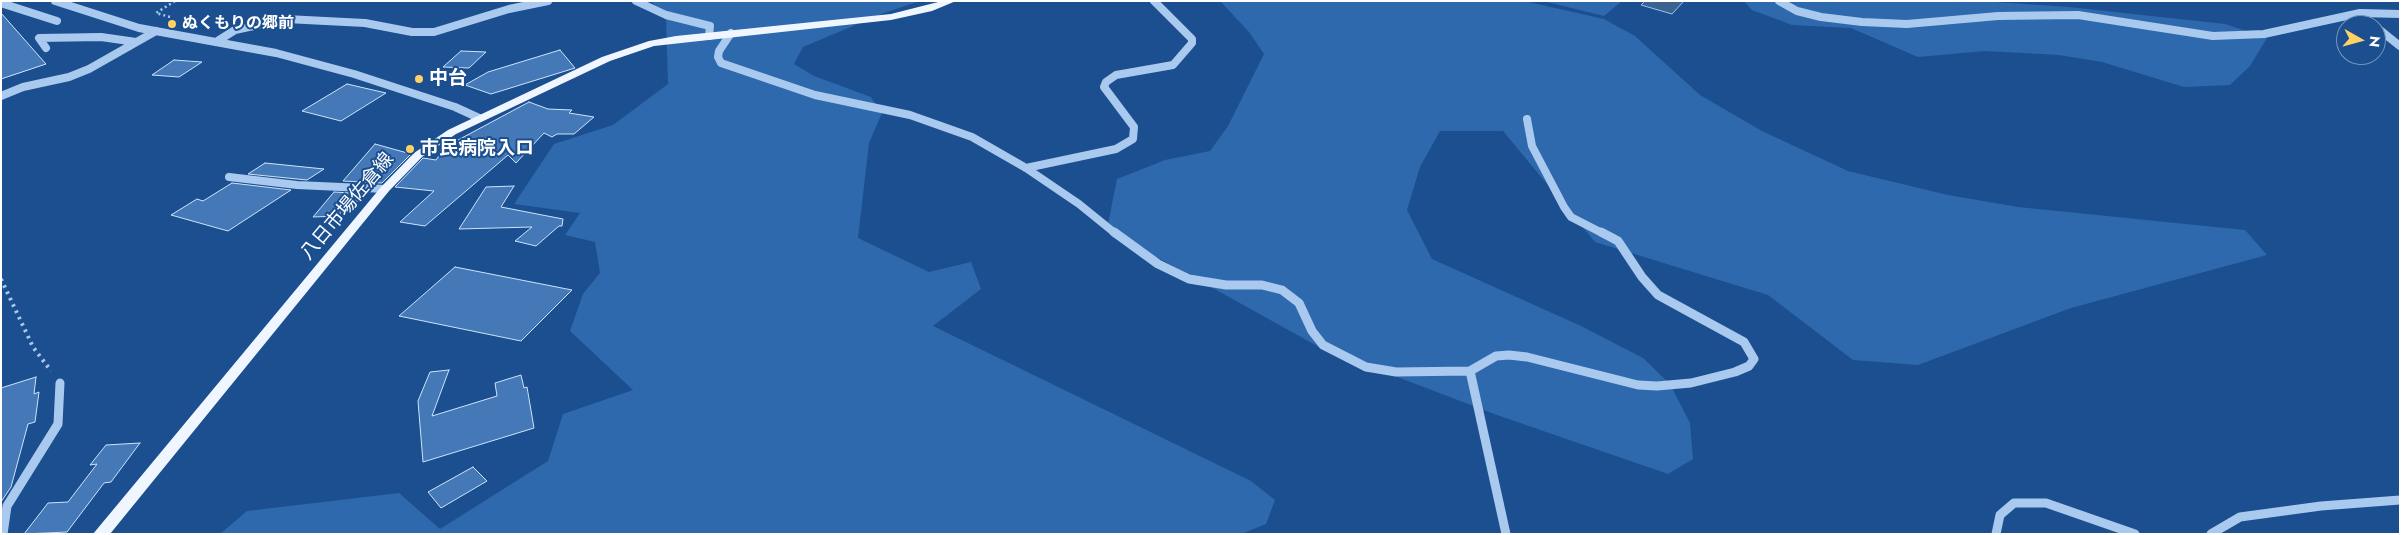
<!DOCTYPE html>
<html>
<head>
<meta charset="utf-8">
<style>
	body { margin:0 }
	#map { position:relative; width:2401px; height:535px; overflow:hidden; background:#1b4f8f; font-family:Jost,sans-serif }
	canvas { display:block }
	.frame { position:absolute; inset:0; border:2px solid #fff; pointer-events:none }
	.north { position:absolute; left:2336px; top:15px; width:50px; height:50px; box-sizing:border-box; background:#1b4f8f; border:1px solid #7695bc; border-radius:50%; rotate:97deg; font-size:14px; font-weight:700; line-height:20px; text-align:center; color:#fff }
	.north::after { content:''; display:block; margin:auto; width:18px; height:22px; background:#ffd166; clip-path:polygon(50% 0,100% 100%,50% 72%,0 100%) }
</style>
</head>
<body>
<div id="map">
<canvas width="2401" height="535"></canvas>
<div class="frame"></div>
<div class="north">N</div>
</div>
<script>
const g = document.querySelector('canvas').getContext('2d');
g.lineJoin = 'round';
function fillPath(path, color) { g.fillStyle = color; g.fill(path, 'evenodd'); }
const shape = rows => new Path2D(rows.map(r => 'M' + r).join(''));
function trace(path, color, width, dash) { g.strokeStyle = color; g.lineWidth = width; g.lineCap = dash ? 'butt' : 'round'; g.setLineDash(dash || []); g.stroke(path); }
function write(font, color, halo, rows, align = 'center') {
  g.font = font + ' Jost,"Noto Sans JP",sans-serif'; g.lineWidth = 4; g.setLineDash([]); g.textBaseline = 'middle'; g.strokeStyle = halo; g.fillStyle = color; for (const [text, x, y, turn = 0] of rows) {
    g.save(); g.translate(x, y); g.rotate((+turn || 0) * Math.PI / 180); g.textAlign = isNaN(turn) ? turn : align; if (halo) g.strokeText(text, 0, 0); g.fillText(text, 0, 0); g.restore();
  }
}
fillPath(shape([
	[651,1,920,1,884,13,803,47,794,64,814,76,871,97,882,113,869,143,858,238,929,272,971,262,981,289,933,326,1251,481,1275,500,1266,524,1241,534,220,534,247,511,399,493,440,529,548,461,563,414,633,390,570,331,583,294,600,273,595,242,565,235,580,213,514,204,554,144,613,125,668,84,666,19],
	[1220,1,1524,1,1604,19,1635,36,1700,95,1762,131,1848,171,1948,195,2018,207,2245,230,2267,255,2071,308,1918,365,1853,360,1768,295,1595,242,1503,131,1440,131,1420,167,1407,210,1432,259,1581,326,1643,358,1670,384,1690,423,1693,459,1668,474,1497,415,1319,347,1164,261,1122,242,1108,224,1117,179,1165,160,1210,151,1228,126,1264,54,1249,32],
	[1543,1,1622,1,1604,16],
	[1744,1,1980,1,2069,7,2225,24,2267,38,2250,66,2230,85,2184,87,2102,62,2059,55,1985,51,1918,57,1851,28,1792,25,1752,10]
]), '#2e69ad');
const water = shape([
	[1645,1,1684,1,1672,14,1641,5,1645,1]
]);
fillPath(water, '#3c6290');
trace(water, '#9cc4f0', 1);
const building = shape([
	[1,13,46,64,1,79,1,13],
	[560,50,575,68,491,94,465,85,488,72,560,50],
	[461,51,486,52,469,68,443,67,461,51],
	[174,60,202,62,179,77,152,75,174,60],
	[347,84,386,93,341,121,302,111,347,84],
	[529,102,548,109,572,110,569,113,594,117,574,134,557,134,552,137,544,133,516,163,508,155,425,226,400,222,434,191,395,187,423,158,436,160,445,147,529,102],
	[375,144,411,154,382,183,343,181,375,144],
	[265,163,324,169,307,180,248,174,265,163],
	[232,183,291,190,228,231,171,215,197,199,203,201,232,183],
	[514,186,501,207,563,219,562,226,559,226,536,246,515,241,532,227,459,229,486,187,514,186],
	[334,192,368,194,361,201,350,201,338,216,313,217,334,192],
	[455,267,572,290,521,341,399,316,455,267],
	[449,370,432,416,497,396,495,383,521,375,524,388,527,387,534,428,423,462,418,401,430,372,449,370],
	[36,377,34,394,39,392,35,422,28,424,11,487,1,502,1,388,36,377],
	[140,443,111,482,104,483,67,532,24,534,48,503,68,502,97,464,90,465,106,445,140,443],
	[473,467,487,481,441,508,428,492,473,467]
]);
fillPath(building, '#4478b7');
trace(building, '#cfe3fa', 1);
trace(shape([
	[170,17,156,13,175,1]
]), '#a9c9ee', 2.5, [2, 3]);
trace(shape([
	[1,279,33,347,51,371]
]), '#a9c9ee', 4, [2.5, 4.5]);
trace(shape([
	[55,1,139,28,276,53,354,74,455,107,479,118],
	[636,1,666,15,710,26,709,36],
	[1779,1,1797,11,1821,17,1862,22,1907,24,1998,16,2078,15,2213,36,2264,34,2360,13,2400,14],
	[1,3,57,21],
	[2376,27,2400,46],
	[731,33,719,51,718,57,721,63,815,95,910,115,972,137,1026,168,1079,204,1116,234],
	[216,42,235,30,286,19,365,23,412,32,434,32,509,9,548,1],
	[46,48,39,38,101,37,136,42],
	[1,96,23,87,69,77,89,69,156,31],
	[1527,119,1532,146,1564,207,1571,217,1604,234],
	[1026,168,1116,149,1133,139,1134,127,1104,87,1106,82,1116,75,1173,65,1192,43,1192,39,1154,1],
	[229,177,297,185,385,189]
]), '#a9c9ee', 8);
trace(shape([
	[1114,232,1158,264,1189,279,1226,285,1262,285,1282,290,1299,303,1312,331,1323,345,1366,367,1396,372,1470,371,1496,356,1509,355,1527,357,1638,385,1657,386,1691,383,1735,372,1749,366,1754,359,1744,342,1658,295,1642,277,1618,241,1601,232],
	[1470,371,1506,534],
	[3,534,7,506,58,424,60,383],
	[1996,534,2000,515,2014,503,2046,503,2135,534],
	[2211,534,2240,517,2321,506,2400,500]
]), '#a9c9ee', 9);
fillPath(shape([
	[942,1,956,1,932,11,891,20,654,46,610,61,456,134,422,157,389,191,110,534,93,534,381,187,414,153,448,130,602,57,649,41,676,36,891,14,942,1]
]), '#f0f6ff');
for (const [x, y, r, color] of [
	[172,24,5,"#ffd166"],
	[419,79,5,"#ffd166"],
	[410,149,5,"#ffd166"]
]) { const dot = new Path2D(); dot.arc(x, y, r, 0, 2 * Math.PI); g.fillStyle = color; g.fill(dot); trace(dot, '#1b4f8f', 2); }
write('bold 16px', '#fff', '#1b4f8f', [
	["ぬくもりの郷前",182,24]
], 'left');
write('bold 19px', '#fff', '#1b4f8f', [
	["中台",429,79],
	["市民病院入ロ",420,149]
], 'left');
write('19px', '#fff', '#1b4f8f', [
	["八日市場佐倉線",348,207,-50]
]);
</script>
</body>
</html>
